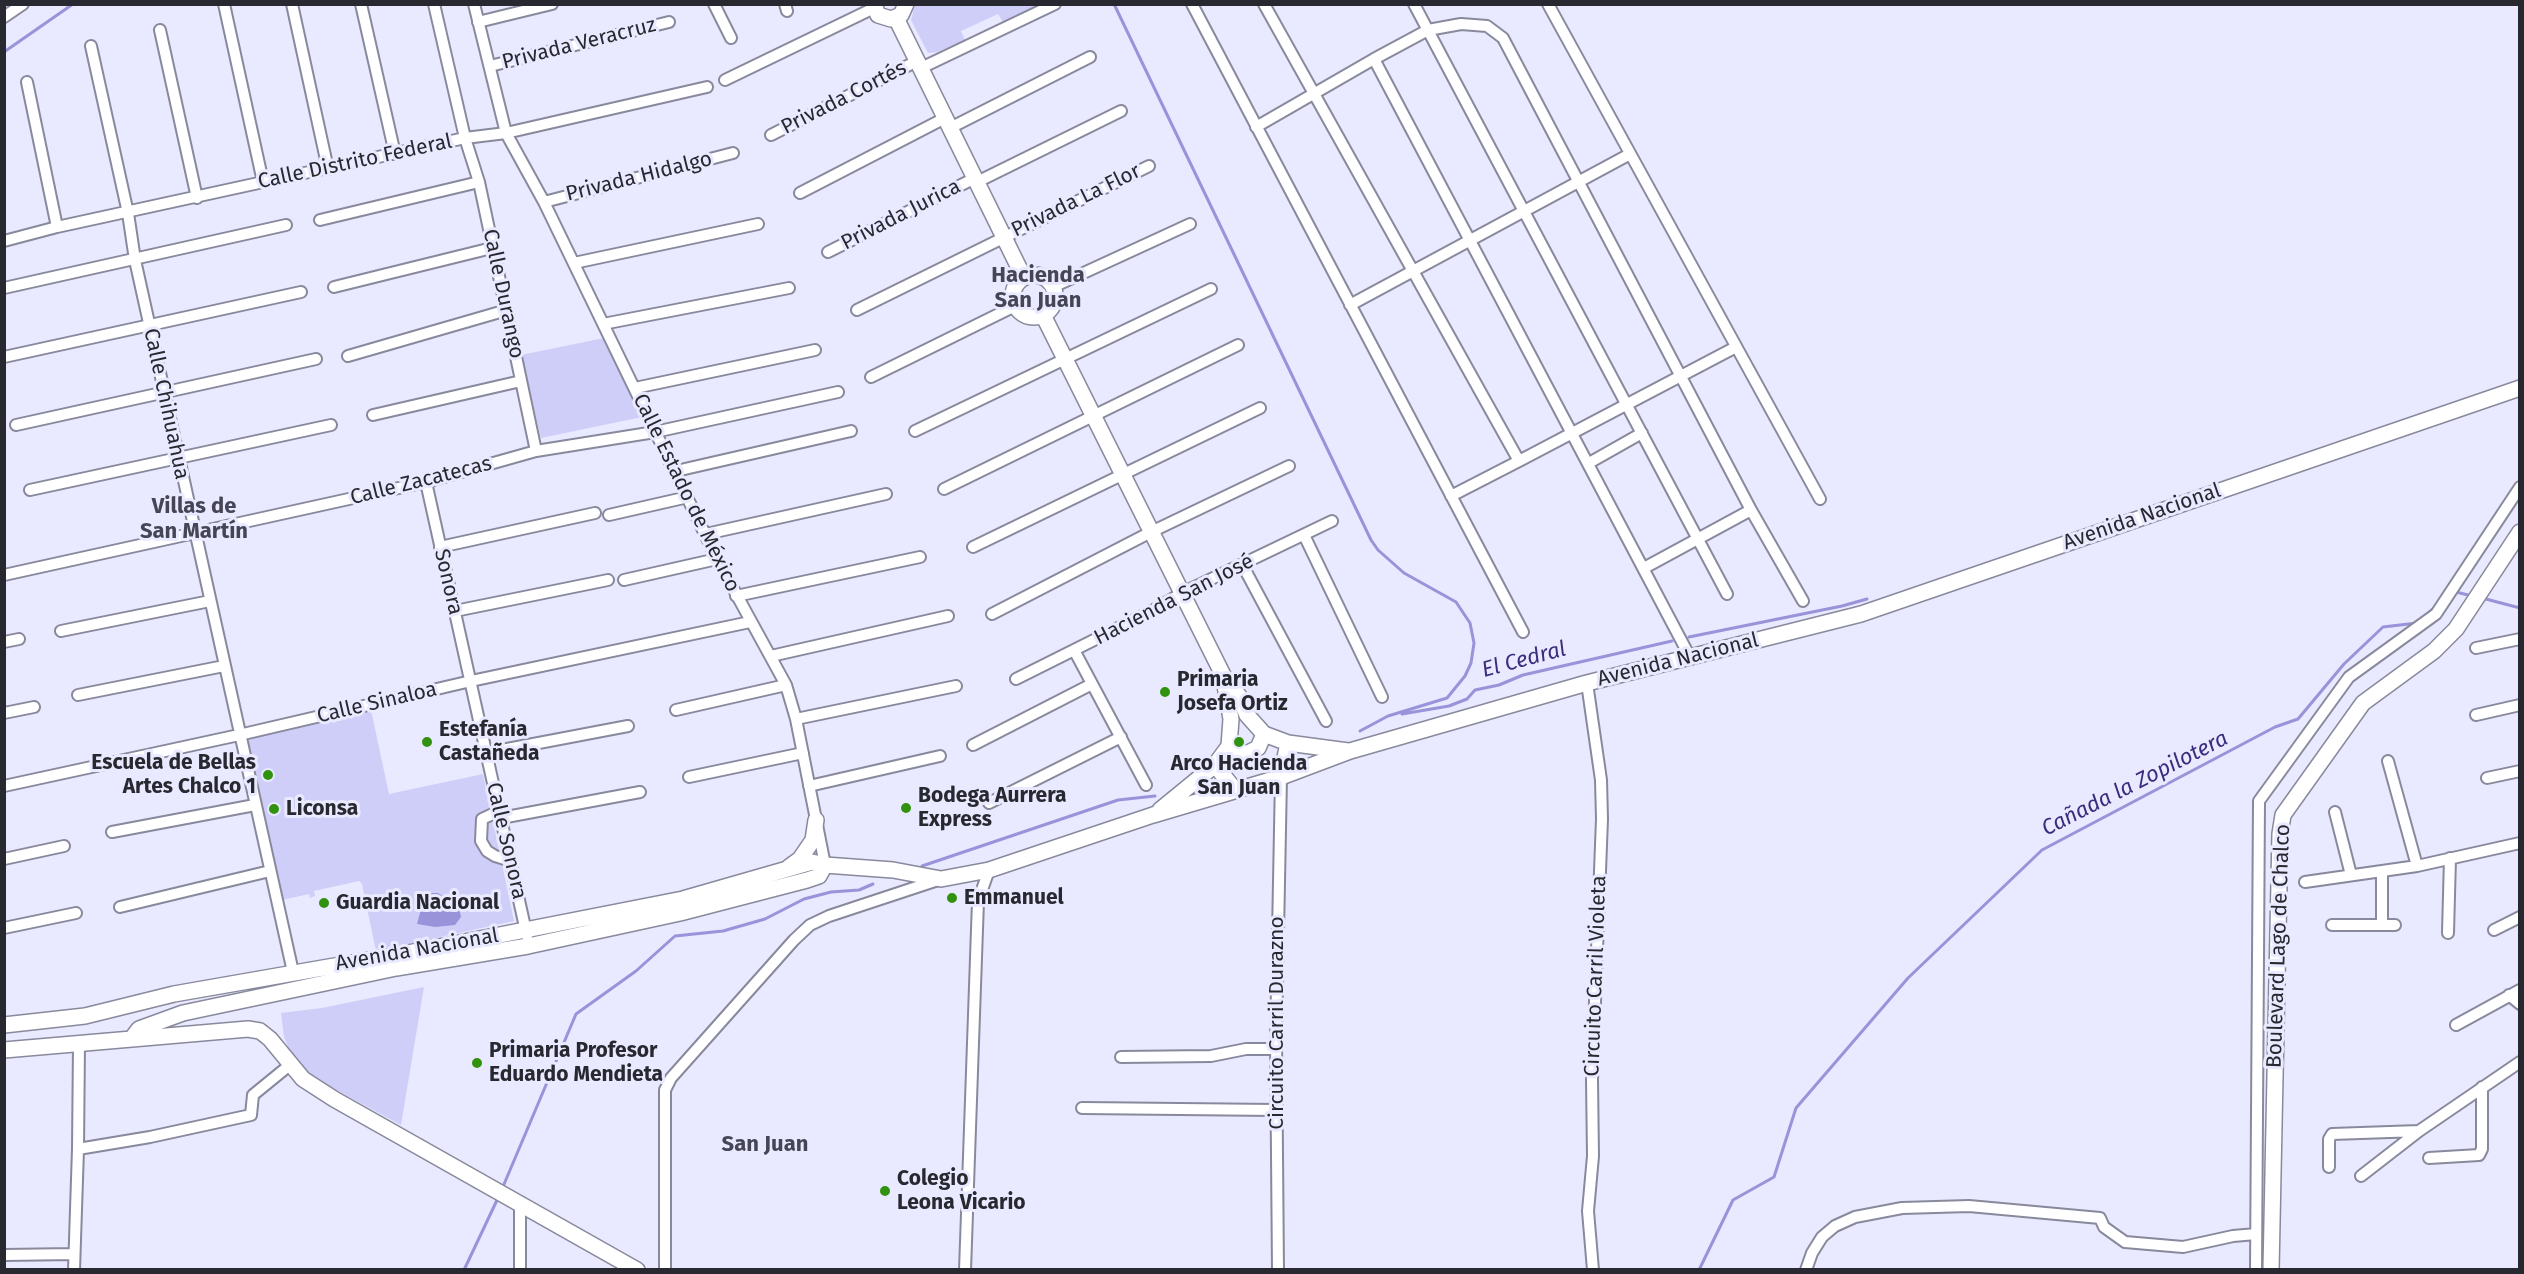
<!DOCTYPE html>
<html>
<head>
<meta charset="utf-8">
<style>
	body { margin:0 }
	#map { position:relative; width:2524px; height:1274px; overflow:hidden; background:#e9e9ff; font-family:"Fira Sans",sans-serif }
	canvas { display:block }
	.frame { position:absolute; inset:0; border:6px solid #282830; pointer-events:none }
</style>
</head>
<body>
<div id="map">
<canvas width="2524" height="1274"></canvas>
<div class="frame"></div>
</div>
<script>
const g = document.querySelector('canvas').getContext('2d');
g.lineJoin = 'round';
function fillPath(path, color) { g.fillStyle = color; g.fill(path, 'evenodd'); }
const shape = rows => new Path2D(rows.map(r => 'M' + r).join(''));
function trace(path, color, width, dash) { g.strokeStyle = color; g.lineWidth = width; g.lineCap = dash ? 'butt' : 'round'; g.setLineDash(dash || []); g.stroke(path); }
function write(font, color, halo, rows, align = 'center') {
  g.font = font + ' "Fira Sans",sans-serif'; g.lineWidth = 6; g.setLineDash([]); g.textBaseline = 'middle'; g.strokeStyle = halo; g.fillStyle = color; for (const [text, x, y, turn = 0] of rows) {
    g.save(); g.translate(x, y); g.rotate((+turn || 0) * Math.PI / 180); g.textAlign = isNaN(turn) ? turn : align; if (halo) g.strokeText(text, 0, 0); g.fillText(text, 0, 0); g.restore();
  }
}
fillPath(shape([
	[915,5,915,4,1040,5,1003,22,998,14,961,31,965,40,937,52,928,53,911,20],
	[604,338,642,417,541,438,521,355],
	[371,710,389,794,483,774,514,921,376,951,362,884,359,881,314,891,315,896,310,898,309,894,282,900,247,737],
	[424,987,401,1125,309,1075,289,1049,284,1037,281,1013,322,1008]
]), '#cfcef9');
fillPath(shape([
	[430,893,438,893,459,907,461,917,455,925,435,927,417,924,424,898]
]), '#9994da');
trace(shape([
	[1114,4,1371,540,1378,550,1404,573,1456,602,1470,623,1474,643,1471,663,1465,676,1447,698,1388,716,1360,731],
	[4,52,73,4],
	[2456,592,2472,596],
	[2482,598,2520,608],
	[2424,617,2437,605],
	[1689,637,1842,606,1867,599],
	[1402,714,1449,706,1467,699,1475,690,1499,685,1523,675,1672,641],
	[922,866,1118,800,1155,796],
	[502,1189,576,1014,636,971,675,936,723,931,765,919,804,899,831,892,859,890,873,884],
	[464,1270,498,1198],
	[1699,1270,1733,1200,1774,1177,1796,1108,1908,978,2042,850,2275,727,2298,719,2344,664,2383,627,2417,623]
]), '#9994da', 3);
const street = shape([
	[224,4,263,182],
	[292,4,328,169],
	[361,4,395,154],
	[434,4,465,138,479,182,536,451],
	[474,4,506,133,544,202,717,559,786,685,796,719,825,865],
	[714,4,731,38],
	[785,4,787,11],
	[1192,4,1523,632],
	[1264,4,1519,461,1451,496],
	[1414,4,1727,594],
	[1548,4,1820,499],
	[4,17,23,4],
	[478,22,552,4],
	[160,30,197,198],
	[91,46,128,213,135,260,293,972],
	[1374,59,1690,657],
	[490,66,669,22],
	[921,68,1055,4],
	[725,80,874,8],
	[27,82,57,227],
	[1256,127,1374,59,1428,30,1461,24,1487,26,1503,38,1751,510,1803,601],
	[950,128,1090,57],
	[771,135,917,61],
	[977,182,1121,111],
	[800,193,945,118],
	[544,202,733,153],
	[320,220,479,182],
	[4,241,57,227,465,138,506,133,707,87],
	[828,252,975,178],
	[574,263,758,224],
	[334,287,492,248],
	[1053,287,1190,224],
	[4,288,286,225],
	[1350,305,1630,154],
	[857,310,1149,166],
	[603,324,789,288],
	[348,356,507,310],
	[4,357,301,292],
	[871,377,1015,306],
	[635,388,815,350],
	[373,415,521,381],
	[16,425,316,359],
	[915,431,1211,289],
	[1519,461,1736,347],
	[1589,463,1642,433],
	[676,471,851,431],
	[426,482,527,936],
	[944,489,1238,345],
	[30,490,331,425],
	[609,515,688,497],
	[706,534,886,494],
	[1304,535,1382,697],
	[440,547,595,513],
	[973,547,1260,408],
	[1243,566,1326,721],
	[1644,568,1751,510],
	[4,575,426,482,536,451,655,432,838,392],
	[624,580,717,559],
	[736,596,920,557],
	[455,611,608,580],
	[992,614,1151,532,1289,466],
	[61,631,210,601],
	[4,642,19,639],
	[2476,648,2520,639],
	[1074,650,1146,785],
	[771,656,948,616],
	[1016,679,1152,611,1182,593,1332,521],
	[1587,683,1601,780,1602,819,1592,1080,1593,1156,1588,1211,1593,1270],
	[78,695,224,666],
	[676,710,786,685],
	[4,713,34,707],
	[2476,715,2520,705],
	[796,719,956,686],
	[973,745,1092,684],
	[486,753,628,726],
	[2388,761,2417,866],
	[689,777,803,753],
	[2487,778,2520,771],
	[4,786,239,735,471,681,750,622],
	[809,786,940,756],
	[989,803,1121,737],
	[499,811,482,819,481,841,487,851,495,856,511,861],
	[2335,812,2351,875],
	[501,818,640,792],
	[112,832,255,805],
	[4,859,64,846],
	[2305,882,2417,866,2520,843],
	[120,907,270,871],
	[2332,925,2395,925],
	[2382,925,2382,871],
	[4,928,76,913],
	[2494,930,2520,917],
	[2448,933,2450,858],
	[2509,995,2520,1004],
	[2456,1025,2520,990],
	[1121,1057,1211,1056,1246,1049,1276,1049],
	[1082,1108,1276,1110],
	[78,1149,150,1137,251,1115,253,1095,291,1064],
	[2429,1158,2479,1155,2482,1149,2482,1087],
	[2329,1167,2329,1139,2332,1134,2419,1131],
	[2361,1176,2419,1131,2520,1062],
	[4,1255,74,1254],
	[74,1270,78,1149,79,1044],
	[520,1270,520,1202],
	[665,1270,665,1090,671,1078,794,940,810,925,829,916,938,880],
	[965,1270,978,901,989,870],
	[1278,1270,1276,1039,1281,777],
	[1806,1270,1812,1253,1822,1237,1835,1226,1855,1217,1902,1208,1969,1206,2100,1218,2104,1227,2125,1242,2183,1247,2233,1236,2256,1234],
	[2256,1270,2259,801,2349,677,2436,614,2520,487]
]);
const secondary = shape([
	[874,4,878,15,891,19,901,15,906,4],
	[896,18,1024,278],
	'1013 296a21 21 0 1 1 42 0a21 21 0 1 1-42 0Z',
	[1043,315,1224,677,1239,696,1247,715,1264,734,1288,743,1348,751],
	[1229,746,1240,753,1248,753,1258,748,1264,734],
	[1215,765,1235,790],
	[1281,777,1288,743],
	[1160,810,1215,765,1229,746,1231,719,1224,680],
	[789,867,800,859,813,840,816,820],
	[4,1025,85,1016,174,994,403,954,683,899,812,862,825,865,893,870,941,879,989,870,1153,815,1281,777,1350,751,1587,683,1861,614,2520,388],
	[132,1038,139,1029,183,1013,396,968,528,946,680,913,807,880,819,876,825,865],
	[4,1050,248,1029,260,1031,270,1039,303,1079,334,1099,637,1270],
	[2271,1270,2280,834,2283,815,2363,703,2434,651,2456,629,2520,532]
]);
trace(street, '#89899d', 14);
trace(secondary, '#89899d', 18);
trace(street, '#fff', 10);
trace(secondary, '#fff', 15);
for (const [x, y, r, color] of [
	[1165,692,6,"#31920f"],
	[427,742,6,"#31920f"],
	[1239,742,6,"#31920f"],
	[268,775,6,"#31920f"],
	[906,808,6,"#31920f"],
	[274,809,6,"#31920f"],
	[952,898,6,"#31920f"],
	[324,903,6,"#31920f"],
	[477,1063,6,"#31920f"],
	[885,1191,6,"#31920f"]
]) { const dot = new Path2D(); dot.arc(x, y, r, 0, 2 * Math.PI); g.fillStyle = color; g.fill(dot); trace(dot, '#e9e9ff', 2); }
write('21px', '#282830', '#e9e9ff', [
	["Privada Veracruz",579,44,-14],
	["Privada Cortés",844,98,-27],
	["Calle Distrito Federal",355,162,-12],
	["Privada Hidalgo",639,177,-14],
	["Privada La Flor",1076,201,-26],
	["Privada Jurica",901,215,-27],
	["Calle Durango",503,294,78],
	["Calle Chihuahua",166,404,78],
	["Calle Zacatecas",421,481,-14],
	["Calle Estado de México",686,493,64],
	["Avenida Nacional",2142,517,-19],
	["Sonora",448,582,77],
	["Hacienda San José",1174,600,-27],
	["Avenida Nacional",1678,660,-14],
	["Calle Sinaloa",377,703,-13],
	["Calle Sonora",506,841,77],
	["Boulevard Lago de Chalco",2279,946,-88],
	["Avenida Nacional",417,950,-10],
	["Circuito Carril Violeta",1596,976,-88],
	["Circuito Carril Durazno",1277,1023,-90]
]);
write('bold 21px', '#282830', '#e9e9ff', [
	["Primaria",1177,680],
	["Josefa Ortiz",1177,704],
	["Estefanía",439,730],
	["Castañeda",439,754],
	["Escuela de Bellas",256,763,"right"],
	["Artes Chalco 1",256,787,"right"],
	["Arco Hacienda",1239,764,"center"],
	["San Juan",1239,788,"center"],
	["Bodega Aurrera",918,796],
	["Express",918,820],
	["Liconsa",286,809],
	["Emmanuel",964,898],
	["Guardia Nacional",336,903],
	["Primaria Profesor",489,1051],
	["Eduardo Mendieta",489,1075],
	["Colegio",897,1179],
	["Leona Vicario",897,1203]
], 'left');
write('bold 22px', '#454556', '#e9e9ff', [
	["Hacienda",1038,276],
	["San Juan",1038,301],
	["Villas de",194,507],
	["San Martín",194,532],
	["San Juan",765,1145]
]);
write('italic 22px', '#3b2c7d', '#e9e9ff', [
	["El Cedral",1524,660,-15],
	["Cañada la Zopilotera",2135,784,-27]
]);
</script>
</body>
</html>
